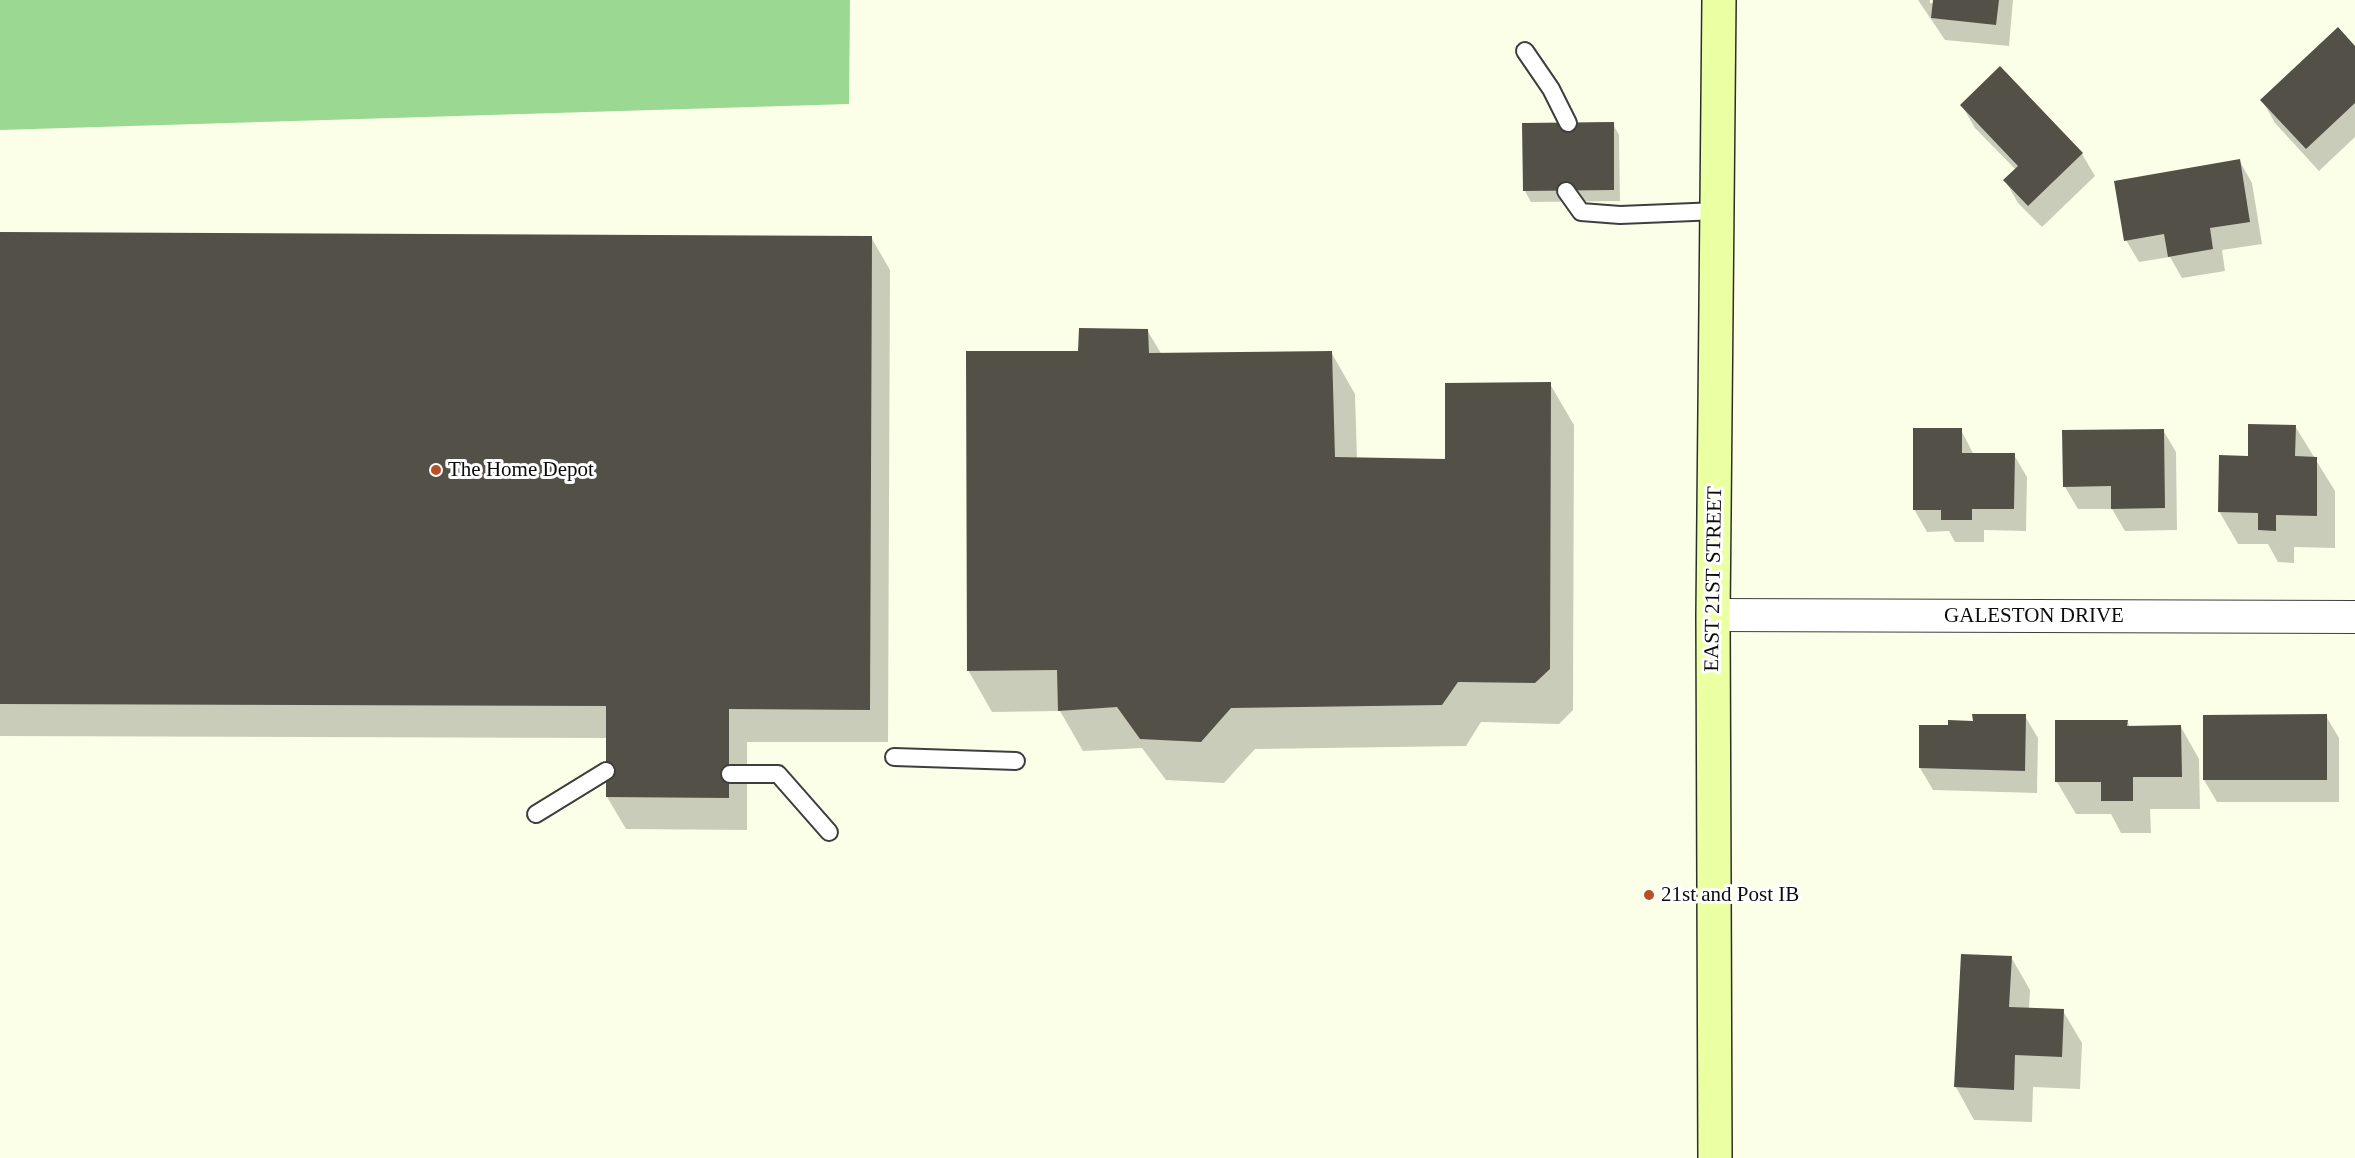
<!DOCTYPE html>
<html>
<head>
<meta charset="utf-8">
<style>
	body { margin:0 }
	canvas { display:block; background:#fcffe8 }
</style>
</head>
<body>
<canvas width="2355" height="1158"></canvas>
<script>
const g = document.querySelector('canvas').getContext('2d');
g.lineJoin = 'round';
function fillPath(path, color) { g.fillStyle = color; g.fill(path, 'evenodd'); }
const shape = rows => new Path2D(rows.map(r => 'M' + r).join(''));
function trace(path, color, width, dash) { g.strokeStyle = color; g.lineWidth = width; g.lineCap = dash ? 'butt' : 'round'; g.setLineDash(dash || []); g.stroke(path); }
function write(font, color, halo, rows, align = 'center') {
  g.font = font + ' "Times New Roman",serif'; g.lineWidth = 6; g.setLineDash([]); g.textBaseline = 'middle'; g.strokeStyle = halo; g.fillStyle = color; for (const [text, x, y, turn = 0] of rows) {
    g.save(); g.translate(x, y); g.rotate((+turn || 0) * Math.PI / 180); g.textAlign = isNaN(turn) ? turn : align; if (halo) g.strokeText(text, 0, 0); g.fillText(text, 0, 0); g.restore();
  }
}
fillPath(shape([
	[0,0,850,0,849,104,0,130]
]), '#9bd993');
fillPath(shape([
	[1918,0,1930,0,1930,3,1940,4,1940,1,1931,0,2013,0,2009,46,1945,40],
	[2355,48,2355,137,2319,171,2275,123,2262,100],
	[1962,106,2082,154,2095,176,2042,227,2018,203,2005,180,2016,170,1975,128],
	[1613,124,1619,135,1620,201,1531,202,1525,191],
	[2239,160,2252,183,2262,244,2222,250,2225,271,2182,278,2170,257,2139,262,2126,240],
	[0,234,871,237,890,270,888,742,747,742,747,830,626,829,607,797,607,738,0,736],
	[1147,330,1162,355,1331,352,1355,394,1357,459,1447,461,1550,384,1574,425,1573,710,1559,724,1481,722,1466,746,1255,749,1224,783,1166,780,1142,748,1083,751,1060,711,992,712,968,670,1079,353],
	[2295,426,2335,491,2335,548,2294,547,2294,563,2278,562,2268,544,2238,544,2219,511,2249,457],
	[1961,430,1974,455,2014,455,2027,477,2026,531,1984,530,1984,542,1955,542,1949,531,1927,532,1914,509],
	[2163,430,2176,452,2177,530,2125,531,2112,509,2078,509,2065,487],
	[2025,716,2038,738,2037,793,1933,790,1920,768,1950,727],
	[2326,716,2339,738,2339,802,2217,802,2204,780],
	[2127,721,2130,727,2181,727,2199,759,2200,809,2150,809,2151,833,2121,833,2111,814,2076,814,2057,782],
	[2011,957,2030,990,2029,1009,2063,1011,2082,1043,2080,1089,2033,1087,2032,1122,1974,1120,1956,1087]
]), '#0003');
fillPath(shape([
	[1933,0,1999,0,1996,25,1931,18],
	[2338,27,2355,46,2355,103,2306,149,2260,100],
	[2000,66,2083,153,2028,206,2003,180,2018,166,1960,105],
	[1614,122,1614,190,1523,191,1522,123],
	[2240,159,2250,222,2210,228,2213,249,2168,257,2164,234,2124,241,2114,181],
	[0,232,872,236,870,710,729,709,729,798,606,797,606,706,0,704],
	[1079,328,1148,329,1149,353,1332,351,1335,457,1445,459,1445,383,1551,382,1550,669,1535,683,1458,682,1442,705,1231,708,1201,742,1140,739,1117,707,1058,711,1057,670,967,671,966,351,1078,351],
	[2248,424,2296,425,2295,456,2317,457,2317,516,2276,515,2276,531,2258,530,2258,513,2218,512,2219,455,2248,456],
	[1913,428,1962,428,1962,453,2015,453,2014,509,1972,509,1972,520,1941,520,1941,510,1913,510],
	[2164,429,2165,508,2111,509,2111,486,2063,487,2062,430],
	[1972,714,2026,714,2025,771,1919,768,1919,725,1948,725,1948,720,1973,721],
	[2327,714,2327,780,2203,780,2203,715],
	[2055,720,2128,720,2127,726,2181,725,2182,777,2133,777,2133,801,2101,801,2101,782,2055,782],
	[1961,954,2012,956,2009,1007,2064,1009,2062,1057,2015,1055,2014,1090,1954,1087]
]), '#535047');
const lane = shape([
	[1525,51,1551,89,1568,123],
	[1566,191,1581,212,1620,215,1718,211],
	[894,757,1016,761],
	[730,774,778,774,829,832],
	[536,814,606,771]
]);
const street = shape([
	[1713,615,2355,617]
]);
const secondary = shape([
	[1715,1158,1713,615,1719,0]
]);
trace(lane, '#3e3e3e', 20);
trace(street, '#3e3e3e', 34);
trace(secondary, '#2d2d2d', 36);
trace(lane, '#fff', 16);
trace(street, '#fff', 32);
trace(secondary, '#ebffa3', 33);
for (const [x, y, r, color] of [
	[436,470,6,"#b94f24"],
	[1649,895,6,"#b94f24"]
]) { const dot = new Path2D(); dot.arc(x, y, r, 0, 2 * Math.PI); g.fillStyle = color; g.fill(dot); trace(dot, '#fff', 2); }
write('21px', '#0b0b0b', '#fff', [
	["The Home Depot",448,470],
	["21st and Post IB",1661,895]
], 'left');
write('21px', '#0b0b0b', '#fff', [
	["EAST 21ST STREET",1714,579,-89],
	["GALESTON DRIVE",2034,616]
]);
</script>
</body>
</html>
